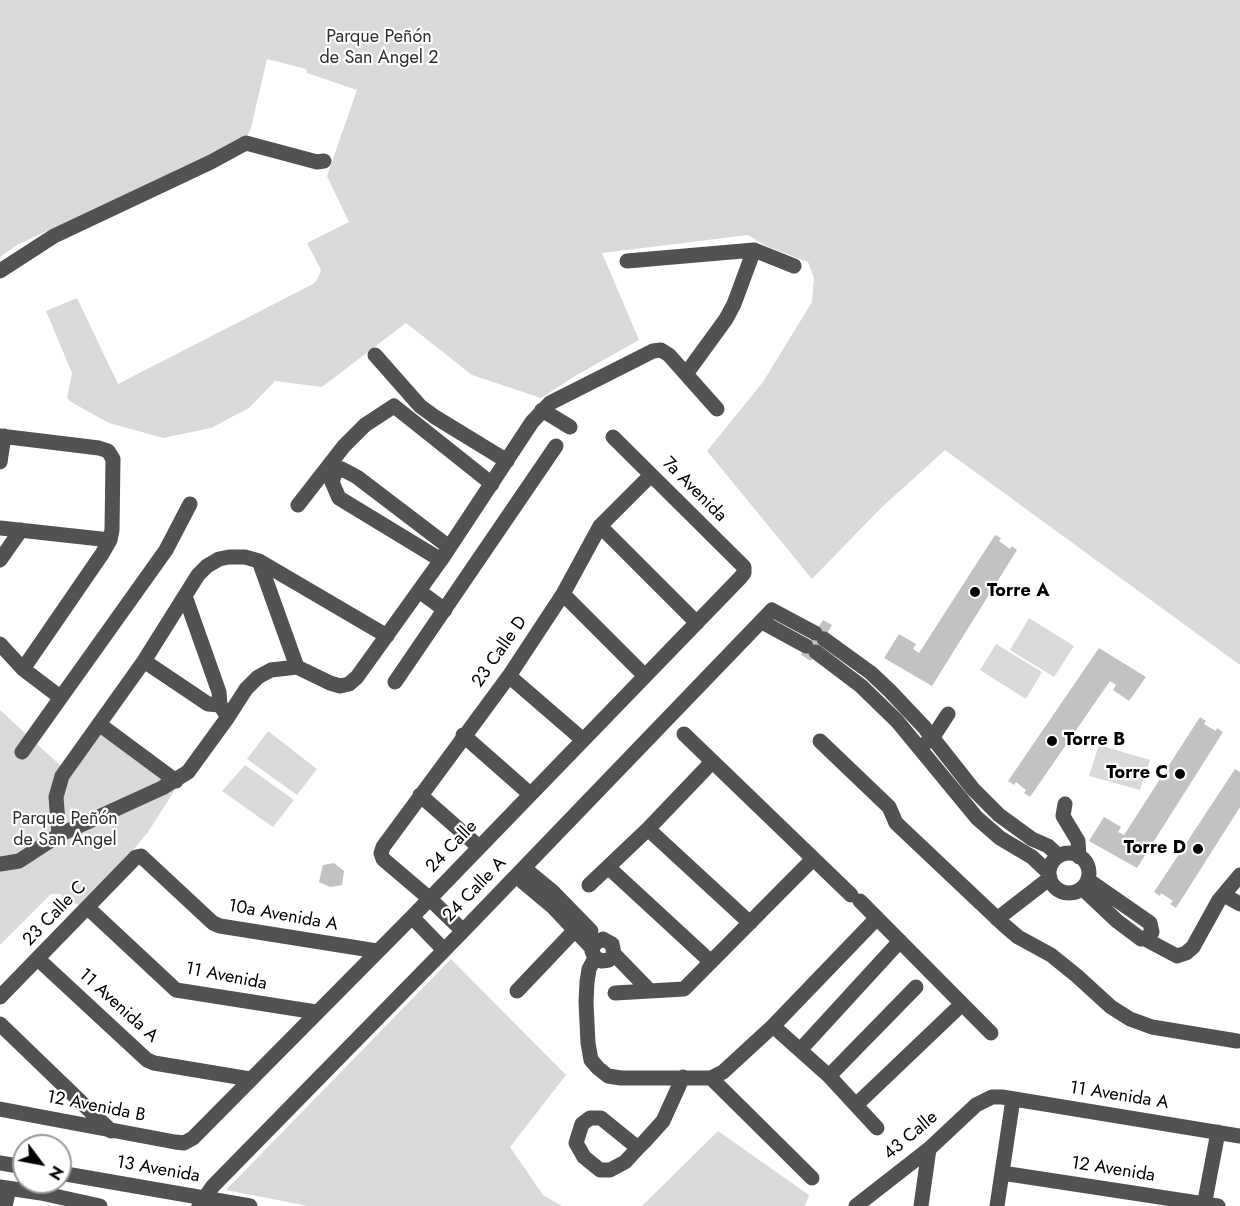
<!DOCTYPE html>
<html>
<head>
<meta charset="utf-8">
<style>
	body { margin:0 }
	#map { position:relative; width:1240px; height:1206px; overflow:hidden; background:#fff; font-family:Jost,sans-serif }
	canvas { display:block }
	.north { position:absolute; left:12px; top:1134px; width:60px; height:60px; box-sizing:border-box; background:#fff; border:2px solid #999; border-radius:50%; rotate:122deg; font-size:16px; font-weight:700; line-height:24px; text-align:center; color:#000 }
	.north::after { content:''; display:block; margin:auto; width:21px; height:27px; background:#000; clip-path:polygon(50% 0,100% 100%,50% 72%,0 100%) }
</style>
</head>
<body>
<div id="map">
<canvas width="1240" height="1206"></canvas>
<div class="north">N</div>
</div>
<script>
const g = document.querySelector('canvas').getContext('2d');
g.lineJoin = 'round';
function fillPath(path, color) { g.fillStyle = color; g.fill(path, 'evenodd'); }
const shape = rows => new Path2D(rows.map(r => 'M' + r).join(''));
function trace(path, color, width, dash) { g.strokeStyle = color; g.lineWidth = width; g.lineCap = dash ? 'butt' : 'round'; g.setLineDash(dash || []); g.stroke(path); }
function write(font, color, halo, rows, align = 'center') {
  g.font = font + ' Jost,sans-serif'; g.lineWidth = 4.5; g.setLineDash([]); g.textBaseline = 'middle'; g.strokeStyle = halo; g.fillStyle = color; for (const [text, x, y, turn = 0] of rows) {
    g.save(); g.translate(x, y); g.rotate((+turn || 0) * Math.PI / 180); g.textAlign = isNaN(turn) ? turn : align; if (halo) g.strokeText(text, 0, 0); g.fillText(text, 0, 0); g.restore();
  }
}
fillPath(shape([
	[0,0,1240,0,1240,665,945,450,881,508,812,579,707,451,763,382,812,302,814,278,808,262,766,246,748,235,602,253,639,340,575,376,541,398,472,375,406,323,322,387,275,381,249,408,211,428,163,438,109,423,71,402,67,398,72,373,46,311,77,298,118,384,313,284,317,280,321,270,307,243,349,222,327,176,357,90,307,73,306,69,267,59,251,128,247,137,17,245,0,257],
	[1029,618,1074,646,1054,677,1010,650],
	[996,644,1042,672,1026,699,980,670],
	[0,710,61,766,95,729,176,785,173,793,148,832,130,854,79,905,74,903,60,894,51,894,0,945],
	[268,731,317,769,297,795,247,759],
	[1099,745,1150,760,1140,790,1089,776],
	[245,765,294,800,273,827,222,791],
	[451,959,566,1075,510,1147,543,1195,562,1206,308,1206,226,1190],
	[718,1131,809,1195,805,1206,642,1206]
]), '#d9d9d9');
fillPath(shape([
	[995,535,1001,538,999,541,1010,549,1012,546,1017,550,932,686,884,658,899,634,916,644,913,649,919,653],
	[823,620,832,625,811,661,801,655],
	[1099,648,1146,677,1129,701,1113,690,1116,685,1110,681,1030,797,1024,793,1026,790,1016,782,1014,785,1008,781],
	[1200,717,1206,721,1204,724,1216,731,1217,728,1223,732,1137,868,1089,841,1104,817,1121,827,1118,832,1124,835],
	[1235,769,1240,772,1240,807,1176,908,1170,904,1173,901,1161,893,1160,896,1154,892],
	[334,863,344,871,342,885,330,887,319,882,323,865]
]), '#c2c2c2');
trace(shape([
	[627,261,754,250,794,266],
	[0,271,54,236,211,162,246,143,317,162,324,161],
	[375,355,420,406,435,417,507,461],
	[686,374,726,319,734,304,754,250],
	[542,410,570,427],
	[0,436,99,448,108,451,113,459,112,530,110,540,102,554,23,669],
	[0,462,4,436],
	[298,505,344,446,365,425,394,406,492,484],
	[600,526,697,623],
	[0,528,110,540],
	[0,560,21,530],
	[441,560,339,498,332,482,335,473,342,469,357,477,449,547],
	[259,561,297,667],
	[419,591,445,610],
	[563,594,645,676],
	[185,596,219,692,220,705,228,717],
	[762,622,806,646],
	[824,639,871,673,890,691,924,727,973,789,999,815,1032,839,1048,846,1059,856],
	[0,644,23,669,60,697],
	[816,652,861,686,897,721,977,818,1000,838,1032,857,1049,873],
	[144,661,208,704,220,705],
	[509,676,582,739],
	[395,682,556,446],
	[99,724,176,781],
	[684,734,851,895],
	[463,735,530,794],
	[820,741,889,807,896,823,1004,925,1018,937,1051,955,1077,976,1111,1007,1130,1019,1152,1027,1237,1041],
	[927,742,933,737,948,714],
	[22,752,166,550,190,504],
	[420,795,479,847],
	[1065,804,1063,816,1078,841,1079,857],
	[648,829,750,923],
	[59,835,56,797,62,776,144,661,198,575,207,566,219,559,229,557,245,557,259,561,387,636],
	'1049 873a20 20 0 1 1 40 0a20 20 0 1 1-40 0Z',
	[0,864,19,861,59,835,162,788,188,772,228,717,246,689,258,677,271,670,297,667,330,683,340,686,349,684,357,677,441,560,532,422,550,403,653,351,661,350,669,355,717,409],
	[608,867,711,962],
	[524,868,552,891,591,931],
	[516,876,553,907,592,948],
	[589,885,648,829,712,762],
	[1082,888,1117,921,1141,939,1145,939,1152,932,1150,923,1088,880],
	[1224,895,1240,904],
	[860,901,991,1033],
	[88,908,176,990,316,1012],
	[412,917,444,950],
	[997,919,1050,878],
	[463,931,430,899,383,859,381,853,383,847,509,676,563,594,600,526,651,475],
	[1145,939,1177,956,1186,953,1193,947,1219,900,1240,875],
	[614,954,649,990],
	[595,958,602,961,609,960,614,954,612,944,603,939,594,944,592,951,595,958,589,969,587,982,586,1002,588,1043,591,1060,598,1068,608,1076,621,1078,711,1078,812,1178],
	[39,960,147,1060,154,1063,250,1079],
	[517,991,575,930],
	[615,993,684,989,813,859],
	[0,997,136,857,141,856,213,923,220,926,377,951],
	[0,1024,111,1131],
	[773,1026,829,1076,877,1128],
	[801,1049,900,941],
	[829,1076,916,987],
	[711,1078,723,1072,773,1026,877,918],
	[856,1105,962,1004],
	[0,1109,175,1142,184,1143,193,1138,412,917,740,578,744,573,744,567,740,563,613,437],
	[638,1148,601,1118,590,1118,582,1124,576,1143,584,1157,600,1170,610,1170,625,1162,638,1148,645,1141,663,1121,683,1077],
	[0,1163,24,1167],
	[60,1173,250,1206],
	[1002,1173,1218,1206],
	[0,1187,41,1193,100,1206],
	[5,1206,9,1189],
	[199,1206,213,1186,463,931,772,610,815,633],
	[856,1206,929,1149,976,1105,992,1097,1002,1097,1240,1136],
	[921,1206,929,1149],
	[997,1206,1013,1099],
	[1204,1206,1218,1132]
]), '#525252', 15);
for (const [x, y, r, color] of [
	[975,592,6,"#000"],
	[1052,741,6,"#000"],
	[1180,774,6,"#000"],
	[1198,849,6,"#000"]
]) { const dot = new Path2D(); dot.arc(x, y, r, 0, 2 * Math.PI); g.fillStyle = color; g.fill(dot); trace(dot, '#fff', 2); }
write('18px', '#303030', '#fff', [
	["Parque Peñón",379,38],
	["de San Angel 2",379,59],
	["Parque Peñón",65,820],
	["de San Angel",65,841]
]);
write('18px', '#000', '#fff', [
	["7a Avenida",694,490,45],
	["23 Calle D",500,652,-55],
	["24 Calle",452,847,-46],
	["24 Calle A",475,890,-46],
	["23 Calle C",55,914,-46],
	["10a Avenida A",283,916,10],
	["11 Avenida",226,977,11],
	["11 Avenida A",118,1006,42],
	["11 Avenida A",1119,1096,9],
	["12 Avenida B",96,1107,11],
	["43 Calle",911,1136,-40],
	["13 Avenida",158,1170,10],
	["12 Avenida",1113,1170,9]
]);
write('bold 18px', '#000', '#fff', [
	["Torre A",987,592],
	["Torre B",1064,741],
	["Torre C",1168,774,"right"],
	["Torre D",1186,849,"right"]
], 'left');
</script>
</body>
</html>
